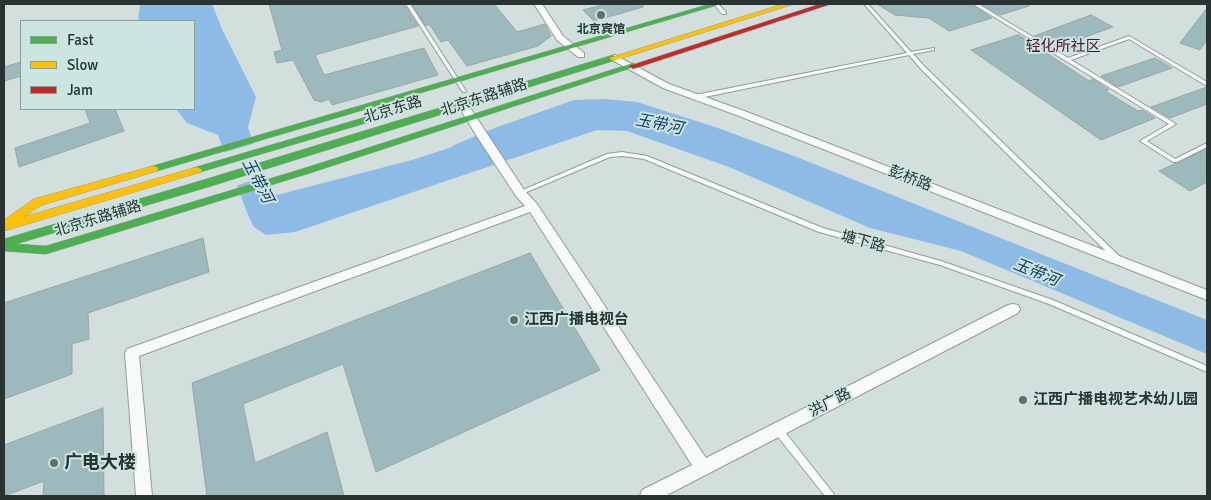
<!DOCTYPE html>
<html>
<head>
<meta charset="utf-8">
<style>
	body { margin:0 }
	#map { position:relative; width:1211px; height:500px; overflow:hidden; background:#d2dfdc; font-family:Signika,sans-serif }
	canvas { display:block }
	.frame { position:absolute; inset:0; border:5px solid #293331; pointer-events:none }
	.legend { position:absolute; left:20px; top:20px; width:175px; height:90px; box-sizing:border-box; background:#cce5e0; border:1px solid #8b9e9a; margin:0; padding:6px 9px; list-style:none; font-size:15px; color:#293331 }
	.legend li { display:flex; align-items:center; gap:10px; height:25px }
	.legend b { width:25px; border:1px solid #8b9e9a }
</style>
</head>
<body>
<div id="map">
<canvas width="1211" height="500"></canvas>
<div class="frame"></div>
<ul class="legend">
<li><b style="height:6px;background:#4caf50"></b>Fast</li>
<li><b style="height:6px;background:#ffc107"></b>Slow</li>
<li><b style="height:6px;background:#c62828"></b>Jam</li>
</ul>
</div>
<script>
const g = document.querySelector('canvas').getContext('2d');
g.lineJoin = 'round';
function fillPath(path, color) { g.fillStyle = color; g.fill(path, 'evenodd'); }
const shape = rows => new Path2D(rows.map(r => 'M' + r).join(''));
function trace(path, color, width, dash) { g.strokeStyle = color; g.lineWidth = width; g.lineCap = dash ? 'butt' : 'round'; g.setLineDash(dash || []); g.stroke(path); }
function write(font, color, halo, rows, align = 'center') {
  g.font = font + ' Signika,"Noto Sans SC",sans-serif'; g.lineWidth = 4; g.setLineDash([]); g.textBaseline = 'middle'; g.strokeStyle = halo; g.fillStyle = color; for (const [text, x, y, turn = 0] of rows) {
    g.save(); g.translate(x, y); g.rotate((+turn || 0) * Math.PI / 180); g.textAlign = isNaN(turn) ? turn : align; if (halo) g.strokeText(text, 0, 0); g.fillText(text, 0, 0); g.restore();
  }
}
fillPath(shape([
	[140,4,212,4,222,29,256,97,248,127,268,190,277,195,412,160,452,147,452,146,492,129,574,100,605,99,637,102,718,128,794,156,1207,320,1207,354,961,251,870,228,729,167,627,131,597,130,295,232,266,235,254,227,248,215,218,135,187,123,176,109,194,109,194,21,138,21]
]), '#8dbbe6');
fillPath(shape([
	[256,143,266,176,235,186,222,153]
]), '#d2dfdc');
const building = shape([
	[269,4,404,4,418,26,315,55,324,75,424,48,438,75,332,105,329,99,321,102,314,100,293,60,277,63,274,52,282,50,269,4],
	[412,4,494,4,517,32,545,24,551,36,538,46,467,66,448,40,441,42,430,25,425,25,412,4],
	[606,4,643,4,643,7,594,21,583,10,606,4],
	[877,4,971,4,992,18,949,31,929,18,895,15,877,4],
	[981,4,1028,4,1029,6,1000,15,981,4],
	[1207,8,1207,40,1200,50,1180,43,1207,8],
	[1091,15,1113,27,1055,48,1034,36,1091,15],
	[1018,35,1047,51,1045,52,1089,81,1093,79,1109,90,1105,91,1138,111,1142,110,1155,118,1101,140,971,50,1018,35],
	[1155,58,1172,68,1118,87,1101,76,1155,58],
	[21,62,21,76,4,81,4,67,21,62],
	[1207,87,1207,104,1170,118,1151,107,1207,87],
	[85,109,115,109,124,131,19,167,15,148,90,123,85,109],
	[1207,149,1207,182,1190,191,1159,171,1207,149],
	[203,238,209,272,88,313,89,339,72,344,72,374,4,399,4,303,203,238],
	[530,253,600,370,376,472,343,364,243,404,255,463,327,432,344,496,207,496,192,383,530,253],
	[103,408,104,496,43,496,44,481,4,496,4,445,103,408]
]);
fillPath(building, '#9cb9be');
trace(building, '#9aa4a4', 1);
const lane = shape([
	[406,4,410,4,466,91,466,92,464,92,462,91,406,4],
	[714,4,718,4,726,12,726,14,722,14,714,4],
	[864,4,868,4,911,52,934,48,934,50,913,54,924,66,1120,257,1121,259,1120,261,1116,261,920,68,909,55,695,99,692,97,695,95,907,53,864,4],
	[973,4,978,4,1068,58,1129,36,1207,82,1207,85,1205,85,1129,39,1071,60,1176,124,1147,141,1175,159,1207,143,1207,147,1177,162,1173,162,1140,141,1169,124,973,4],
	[622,152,647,156,823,228,941,261,1053,300,1207,366,1207,372,1049,304,940,265,819,232,644,159,622,156,610,157,522,194,520,195,517,193,518,192,607,154,622,152],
	[778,426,781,427,833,493,834,496,825,496,775,433,774,430,775,427,778,426]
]);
const street = shape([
	[534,4,542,4,563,36,584,53,584,57,578,57,557,40,534,4],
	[615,55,669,84,747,112,1207,290,1207,300,739,116,663,88,612,60,612,56,615,55],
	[463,102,467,103,524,190,537,204,706,458,1008,305,1013,304,1018,305,1020,309,1018,313,665,496,640,496,642,490,692,465,530,212,139,356,152,496,136,496,125,353,127,349,525,206,516,196,476,135,458,105,463,102]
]);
const fast = shape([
	[710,4,721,4,157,171,149,171,148,169,149,167,710,4],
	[613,55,617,58,616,60,208,187,16,244,46,246,302,169,630,64,633,63,637,66,310,173,46,254,4,251,4,239,200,181,613,55],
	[390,110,395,113,393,115,197,173,192,170,193,168,390,110]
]);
const slow = shape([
	[783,4,794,4,616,60,613,61,609,58,783,4],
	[153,166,157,167,158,169,157,171,42,205,23,217,197,167,202,170,201,172,4,231,4,220,34,199,153,166]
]);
const jam = shape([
	[820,4,831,4,636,68,633,69,629,66,820,4]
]);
trace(lane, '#929c99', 2);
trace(street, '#929c99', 2);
trace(fast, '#929c99', 1);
trace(slow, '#929c99', 1);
trace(jam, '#929c99', 1);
fillPath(lane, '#f8fafa');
fillPath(street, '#f8fafa');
fillPath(fast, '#4caf50');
fillPath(slow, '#ffc107');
fillPath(jam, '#c62828');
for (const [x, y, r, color] of [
	[601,15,5,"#646f6d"],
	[514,320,5,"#646f6d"],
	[1023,400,5,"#646f6d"],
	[54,463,5,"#646f6d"]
]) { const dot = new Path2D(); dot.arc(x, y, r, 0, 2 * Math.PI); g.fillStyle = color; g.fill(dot); trace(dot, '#cce5e0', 2); }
write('bold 12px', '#293331', '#cce5e0', [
	["北京宾馆",601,30]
]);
write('15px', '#511132', '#cce5e0', [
	["轻化所社区",1063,47]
]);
write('15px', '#293331', '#cce5e0', [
	["北京东路辅路",484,98,-18],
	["北京东路",393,110,-17],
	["彭桥路",910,179,21],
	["北京东路辅路",98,219,-17],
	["塘下路",863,242,15],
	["洪广路",830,403,-27]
]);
write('bold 15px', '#293331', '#cce5e0', [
	["江西广播电视台",524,320],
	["江西广播电视艺术幼儿园",1033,400]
], 'left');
write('italic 16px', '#123c64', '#cce5e0', [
	["玉带河",659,125,11],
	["玉带河",257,181,63],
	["玉带河",1036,273,22]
]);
write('bold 18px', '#293331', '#cce5e0', [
	["广电大楼",64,463]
], 'left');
</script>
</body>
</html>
